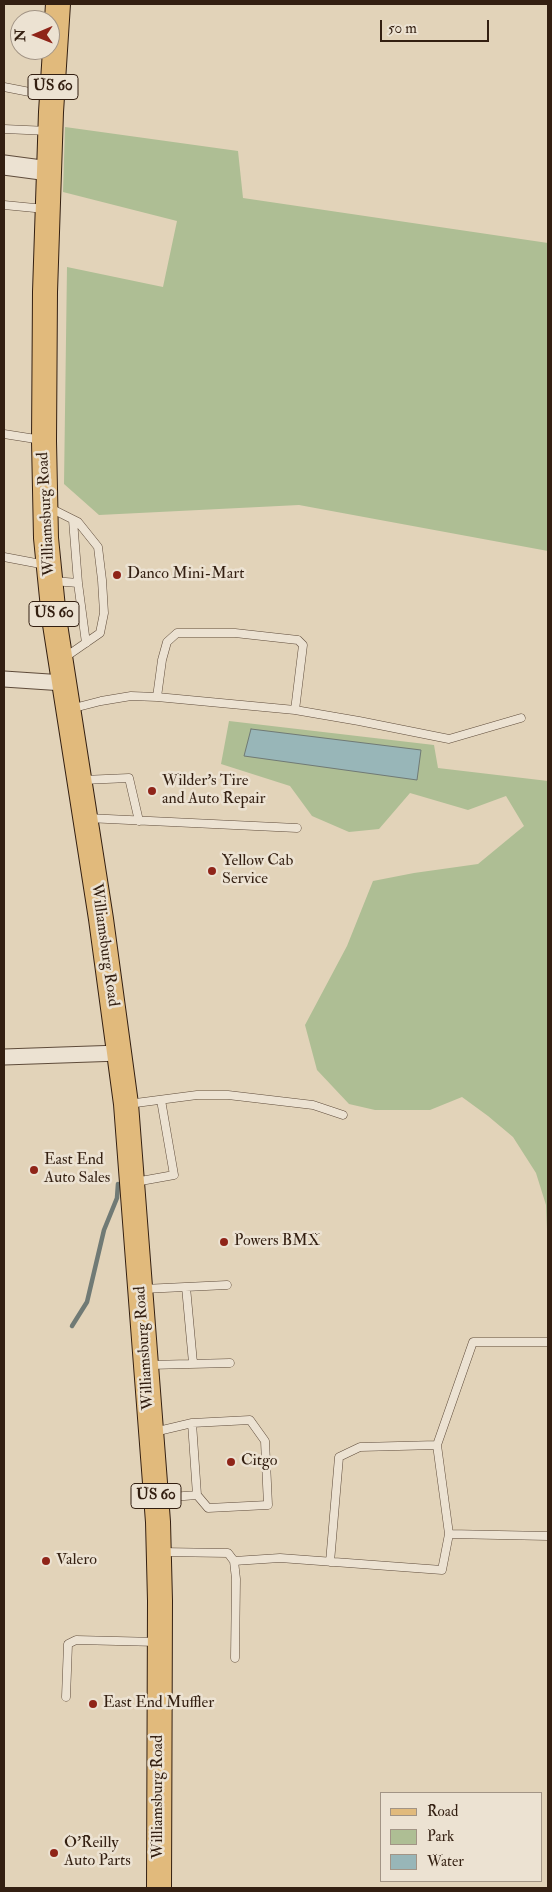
<!DOCTYPE html>
<html>
<head>
<meta charset="utf-8">
<style>
	body { margin:0 }
	#map { position:relative; width:552px; height:1892px; overflow:hidden; background:#e2d3b9; font-family:"IM FELL Double Pica",serif }
	canvas { display:block }
	.frame { position:absolute; inset:0; border:5px solid #331f11; pointer-events:none }
	.legend { position:absolute; left:380px; top:1792px; width:162px; height:90px; box-sizing:border-box; background:#ece2d2; border:1px solid #a29485; margin:0; padding:6px 9px; list-style:none; font-size:15px; color:#331f11 }
	.legend li { display:flex; align-items:center; gap:10px; height:25px }
	.legend b { width:25px; border:1px solid #a29485 }
	.north { position:absolute; left:10px; top:10px; width:50px; height:50px; box-sizing:border-box; background:#ece2d2; border:1px solid #a29485; border-radius:50%; rotate:269deg; font-size:14px; font-weight:700; line-height:20px; text-align:center; color:#331f11 }
	.north::after { content:''; display:block; margin:auto; width:18px; height:22px; background:#8f2418; clip-path:polygon(50% 0,100% 100%,50% 72%,0 100%) }
	.scale { position:absolute; left:380px; top:20px; width:109px; height:22px; box-sizing:border-box; border:2px solid #331f11; border-top:0; padding-left:6px; font-size:15px; line-height:18px; white-space:nowrap; color:#331f11; -webkit-text-stroke:4px #ece2d2; paint-order:stroke }
</style>
</head>
<body>
<div id="map">
<canvas width="552" height="1892"></canvas>
<div class="frame"></div>
<ul class="legend">
<li><b style="height:6px;background:#e1ba7c"></b>Road</li>
<li><b style="height:14px;background:#aebe94"></b>Park</li>
<li><b style="height:14px;background:#98b6b8"></b>Water</li>
</ul>
<div class="north">N</div>
<div class="scale">50 m</div>
</div>
<script>
const g = document.querySelector('canvas').getContext('2d');
g.lineJoin = 'round';
function fillPath(path, color) { g.fillStyle = color; g.fill(path, 'evenodd'); }
const shape = rows => new Path2D(rows.map(r => 'M' + r).join(''));
function trace(path, color, width, dash) { g.strokeStyle = color; g.lineWidth = width; g.lineCap = dash ? 'butt' : 'round'; g.setLineDash(dash || []); g.stroke(path); }
function write(font, color, halo, rows, align = 'center') {
  g.font = font + ' "IM FELL Double Pica",serif'; g.lineWidth = 5; g.setLineDash([]); g.textBaseline = 'middle'; g.strokeStyle = halo; g.fillStyle = color; for (const [text, x, y, turn = 0] of rows) {
    g.save(); g.translate(x, y); g.rotate((+turn || 0) * Math.PI / 180); g.textAlign = isNaN(turn) ? turn : align; if (halo) g.strokeText(text, 0, 0); g.fillText(text, 0, 0); g.restore();
  }
}
fillPath(shape([
	[65,127,238,151,243,198,548,243,548,551,299,505,99,515,64,484,67,267,163,287,177,221,63,192],
	[229,721,434,745,438,768,548,781,548,1253,546,1205,536,1173,513,1137,488,1116,462,1097,430,1110,375,1110,349,1104,317,1070,305,1025,347,946,373,881,414,873,478,864,524,826,506,796,468,810,410,793,379,829,349,832,312,816,290,786,221,764]
]), '#aebe94');
const water = shape([
	[251,729,421,750,417,780,244,756,251,729]
]);
fillPath(water, '#98b6b8');
trace(water, '#707a75', 1);
trace(shape([
	[72,1326,87,1302,104,1230,117,1198,118,1184]
]), '#707a75', 4.5);
const service = shape([
	[4,87,50,96],
	[4,129,49,131],
	[4,205,45,209],
	[4,434,42,440],
	[48,507,78,522,98,547,102,580,104,613,100,633,64,658],
	[73,520,78,583,86,643],
	[4,557,46,565],
	[53,581,78,583],
	[157,697,162,660,167,642,177,633,235,633,298,640,303,645,295,710],
	[70,709,101,701,131,696,157,697,295,710,359,721,449,739,521,718],
	[83,780,129,778,139,821],
	[87,818,297,828],
	[128,1104,197,1095,228,1095,313,1105,343,1115],
	[135,1182,174,1175,161,1100],
	[186,1287,193,1363],
	[143,1289,227,1285],
	[149,1365,230,1363],
	[192,1423,197,1495],
	[154,1432,192,1423,250,1420,265,1441,268,1505,208,1508,197,1495,158,1498],
	[437,1445,449,1534],
	[161,1552,228,1553,234,1561,236,1579,235,1658],
	[234,1561,280,1558,442,1570,449,1534,548,1536],
	[330,1562,339,1457,360,1447,437,1445,473,1342,548,1342],
	[66,1697,68,1644,76,1640,158,1642]
]);
const minor = shape([
	[4,679,64,683],
	[4,1057,120,1053]
]);
const tertiary = shape([
	[4,165,49,171]
]);
const primary = shape([
	[58,4,51,112,45,292,44,441,46,538,54,618,101,919,126,1104,158,1522,160,1601,159,1888]
]);
trace(service, '#5f4c3b', 9);
trace(minor, '#5f4c3b', 17);
trace(tertiary, '#5f4c3b', 21);
trace(primary, '#331f11', 26);
trace(service, '#ece2d2', 8);
trace(minor, '#ece2d2', 15);
trace(tertiary, '#ece2d2', 19);
trace(primary, '#e1ba7c', 24);
for (const [x, y, r, color] of [
	[117,575,5,"#8f2418"],
	[152,791,5,"#8f2418"],
	[212,871,5,"#8f2418"],
	[34,1170,5,"#8f2418"],
	[224,1242,5,"#8f2418"],
	[231,1462,5,"#8f2418"],
	[46,1561,5,"#8f2418"],
	[93,1704,5,"#8f2418"],
	[54,1853,5,"#8f2418"]
]) { const dot = new Path2D(); dot.arc(x, y, r, 0, 2 * Math.PI); g.fillStyle = color; g.fill(dot); trace(dot, '#ece2d2', 2); }
for (const [x, y, w] of [
	[53,87,50],
	[54,614,50],
	[156,1496,50]
]) { const box = new Path2D(); box.roundRect(x - w / 2, y - 12.5, w, 25, 4); g.fillStyle = '#ece2d2'; g.fill(box); trace(box, '#331f11', 1); }
write('bold 15px', '#331f11', null, [
	["US 60",53,87],
	["US 60",54,614],
	["US 60",156,1496]
]);
write('16px', '#331f11', '#ece2d2', [
	["Williamsburg Road",47,514,-93],
	["Williamsburg Road",104,945,82],
	["Williamsburg Road",145,1348,-94],
	["Williamsburg Road",159,1797,-90]
]);
write('16px', '#331f11', '#ece2d2', [
	["Danco Mini-Mart",127,575],
	["Wilder's Tire",162,782],
	["and Auto Repair",162,800],
	["Yellow Cab",222,862],
	["Service",222,880],
	["East End",44,1161],
	["Auto Sales",44,1179],
	["Powers BMX",234,1242],
	["Citgo",241,1462],
	["Valero",56,1561],
	["East End Muffler",103,1704],
	["O'Reilly",64,1844],
	["Auto Parts",64,1862]
], 'left');
</script>
</body>
</html>
